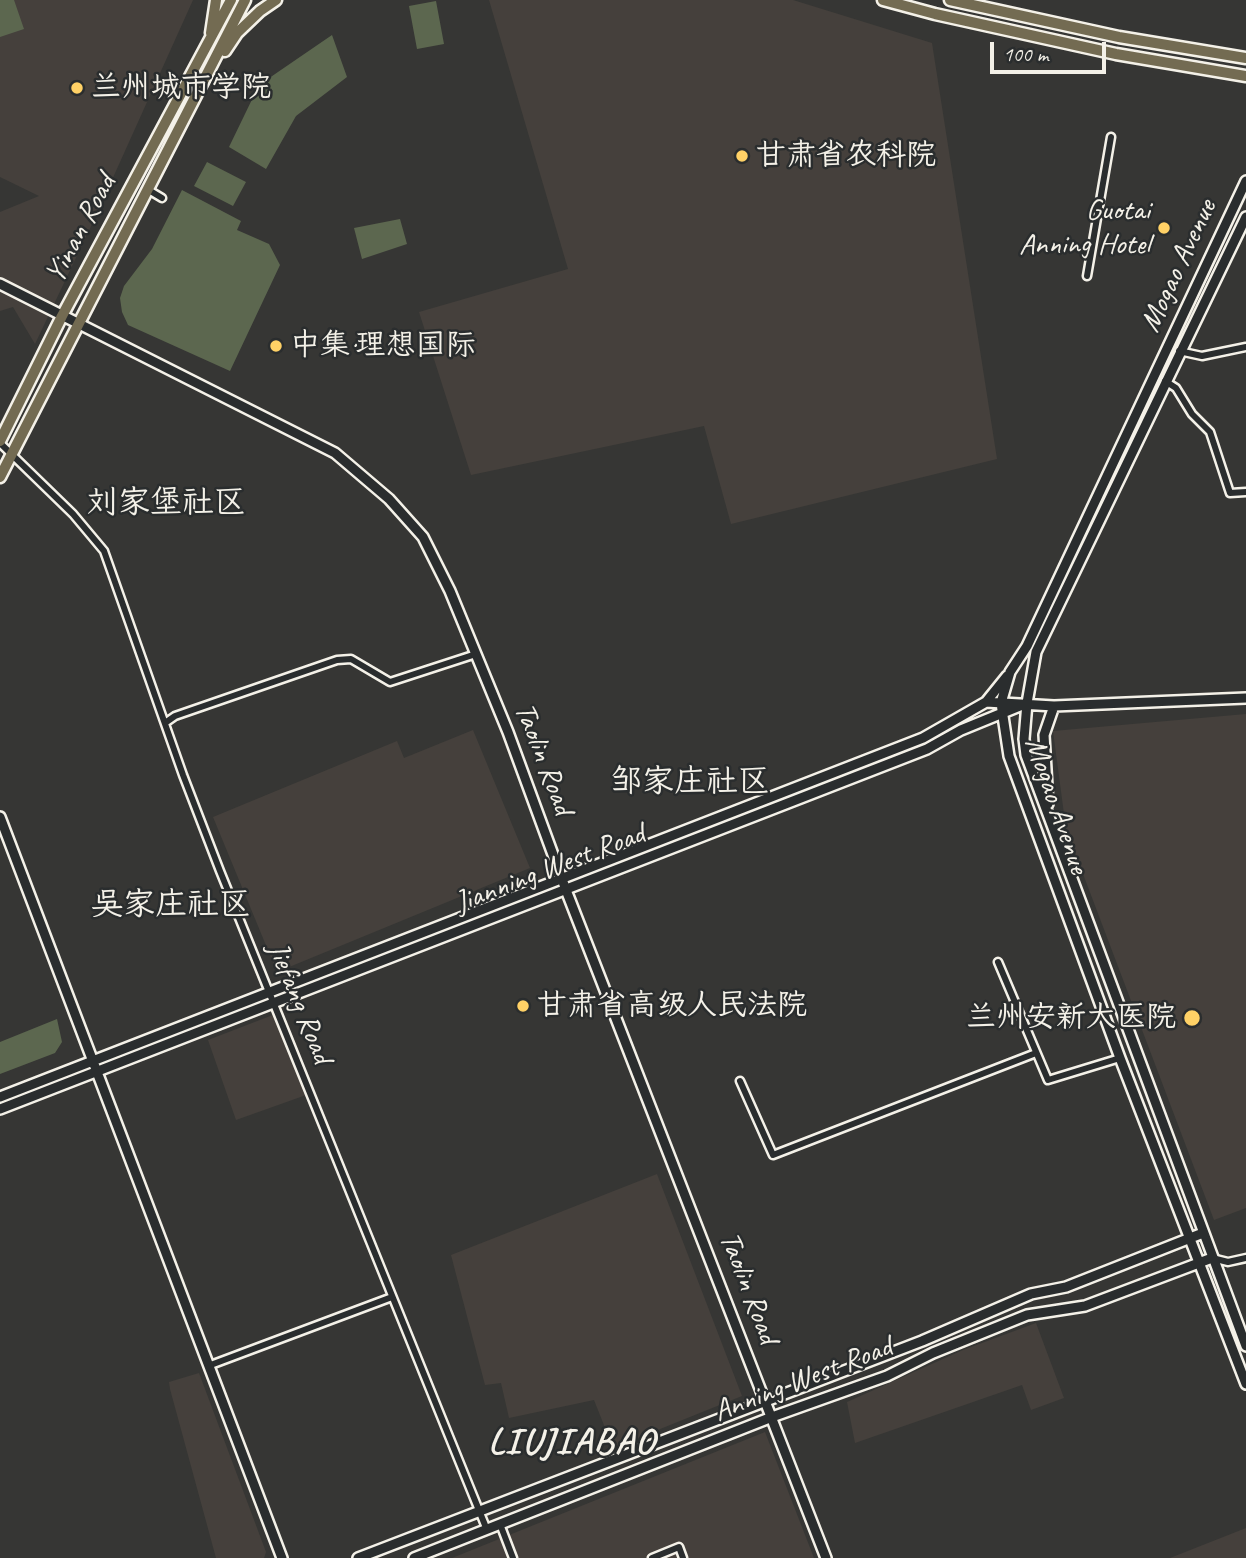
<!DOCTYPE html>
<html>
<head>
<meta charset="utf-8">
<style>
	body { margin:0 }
	#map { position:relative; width:1246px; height:1558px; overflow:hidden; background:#363634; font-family:Caveat,sans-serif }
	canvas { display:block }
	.scale { position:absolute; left:990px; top:42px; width:116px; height:32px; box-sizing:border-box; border:4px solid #f4f1e8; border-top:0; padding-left:9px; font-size:21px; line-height:24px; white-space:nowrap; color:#f4f1e8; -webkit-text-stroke:5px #2a2d2e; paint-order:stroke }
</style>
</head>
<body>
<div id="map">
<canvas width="1246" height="1558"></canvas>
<div class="scale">100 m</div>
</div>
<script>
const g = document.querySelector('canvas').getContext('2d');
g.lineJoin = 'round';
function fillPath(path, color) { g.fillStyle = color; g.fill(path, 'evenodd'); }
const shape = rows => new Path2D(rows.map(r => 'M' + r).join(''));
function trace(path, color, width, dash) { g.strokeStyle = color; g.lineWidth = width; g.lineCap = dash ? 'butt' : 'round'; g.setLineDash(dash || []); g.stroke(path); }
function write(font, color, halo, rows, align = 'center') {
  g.font = font + ' Caveat,"LXGW WenKai TC",sans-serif'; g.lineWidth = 5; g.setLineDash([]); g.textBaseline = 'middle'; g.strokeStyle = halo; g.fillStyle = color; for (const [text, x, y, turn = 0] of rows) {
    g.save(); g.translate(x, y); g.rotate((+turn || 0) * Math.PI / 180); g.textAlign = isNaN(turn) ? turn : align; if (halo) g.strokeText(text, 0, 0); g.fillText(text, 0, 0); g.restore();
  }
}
fillPath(shape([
	[0,0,193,0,93,222,35,344,13,307,0,311,0,212,39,196,0,177],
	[489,0,793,0,932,43,997,459,731,524,704,426,471,475,419,312,568,269],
	[1246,714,1246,1208,1214,1220,1066,829,1053,731],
	[473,730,530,868,277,972,213,817,397,741,404,758],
	[278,1013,309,1094,236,1120,208,1040],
	[657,1174,742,1396,613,1448,594,1400,509,1418,501,1383,485,1385,451,1255],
	[1036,1323,1064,1398,1031,1410,1022,1385,855,1443,847,1402,963,1350],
	[199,1373,266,1552,264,1558,216,1558,170,1389,169,1382],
	[765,1432,814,1558,452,1558],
	[1246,1528,1246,1558,1170,1558]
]), '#45403c');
fillPath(shape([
	[0,0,14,0,24,29,0,37],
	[436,1,444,44,417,49,409,6],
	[332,35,347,77,296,116,266,169,229,147,259,85],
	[207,162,246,182,233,206,194,186],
	[182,190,241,221,237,230,269,244,280,265,230,371,128,325,122,312,120,298,124,286,152,249],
	[400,219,407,244,362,259,354,228],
	[57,1019,62,1042,55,1053,0,1074,0,1042]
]), '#5c674f');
const street = shape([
	[147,189,162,198],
	[1087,276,1111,137],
	[1179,351,1202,356,1246,347],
	[1165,381,1176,388,1192,414,1210,432,1230,493,1246,492],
	[0,443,73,514,104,551,183,775,220,871,487,1530],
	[165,723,175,716,337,660,351,659,390,682,476,654],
	[998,962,1048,1080,1120,1058],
	[740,1081,773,1155,1036,1053],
	[1212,1258,1228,1262,1246,1258],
	[208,1366,392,1297],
	[500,1524,513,1558],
	[652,1558,679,1547,683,1558]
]);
const secondary = shape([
	[1246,181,1027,646,1010,672,1001,703,1009,756,1120,1058,1246,1384],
	[1246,217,1036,652,1027,703,1024,739,1026,755,1246,1346],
	[0,284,335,453,389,499,423,537,450,591,508,732,566,890,826,1558],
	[986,702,1054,706,1246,698],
	[1048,804,1044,735,1054,706],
	[0,817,282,1558],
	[0,1097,923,738,986,702,1007,676],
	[0,1109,927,749,961,730,1027,703],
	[358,1558,922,1341,1031,1294,1066,1287,1203,1233],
	[414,1558,772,1417,887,1376,933,1353,1027,1315,1085,1306,1212,1258]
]);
const primary = shape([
	[883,0,935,14,1116,54,1246,76],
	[950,0,1119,37,1246,58],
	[211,33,216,0],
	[225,51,237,33,260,11,276,0],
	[0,441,62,316,231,0],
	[0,477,245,0]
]);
trace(street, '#f4f1e8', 11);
trace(secondary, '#f4f1e8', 14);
trace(primary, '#f4f1e8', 15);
trace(street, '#2a2d2e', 6);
trace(secondary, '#2a2d2e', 9);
trace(primary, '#736b52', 10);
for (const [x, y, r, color] of [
	[77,88,7,"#ffd166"],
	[742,156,7,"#ffd166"],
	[1164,228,7,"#ffd166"],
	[276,346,7,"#ffd166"],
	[523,1006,7,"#ffd166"],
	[1192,1018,9,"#ffd166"]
]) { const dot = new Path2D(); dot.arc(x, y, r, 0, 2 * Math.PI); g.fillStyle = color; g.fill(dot); trace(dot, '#2a2d2e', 2.5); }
write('30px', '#f4f1e8', '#2a2d2e', [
	["兰州城市学院",91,88],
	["甘肃省农科院",756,156],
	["Guotai",1150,211,"right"],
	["Anning Hotel",1150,245,"right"],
	["中集·理想国际",290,346],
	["甘肃省高级人民法院",537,1006],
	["兰州安新大医院",1176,1018,"right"]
], 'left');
write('30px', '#f4f1e8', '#2a2d2e', [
	["Yinan Road",81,229,-62],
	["Mogao Avenue",1179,266,-65],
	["Taolin Road",543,759,69],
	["Mogao Avenue",1056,806,71],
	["Jianning West Road",550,869,-21],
	["Jiefang Road",299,1003,68],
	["Taolin Road",748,1288,69],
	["Anning West Road",803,1380,-21]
]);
write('32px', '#f4f1e8', '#2a2d2e', [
	["刘家堡社区",166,504],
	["邹家庄社区",690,783],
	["吴家庄社区",171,906]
]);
g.letterSpacing = '2px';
write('bold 37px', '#f4f1e8', '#2a2d2e', [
	["LIUJIABAO",572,1443]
]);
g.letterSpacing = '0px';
</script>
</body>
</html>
